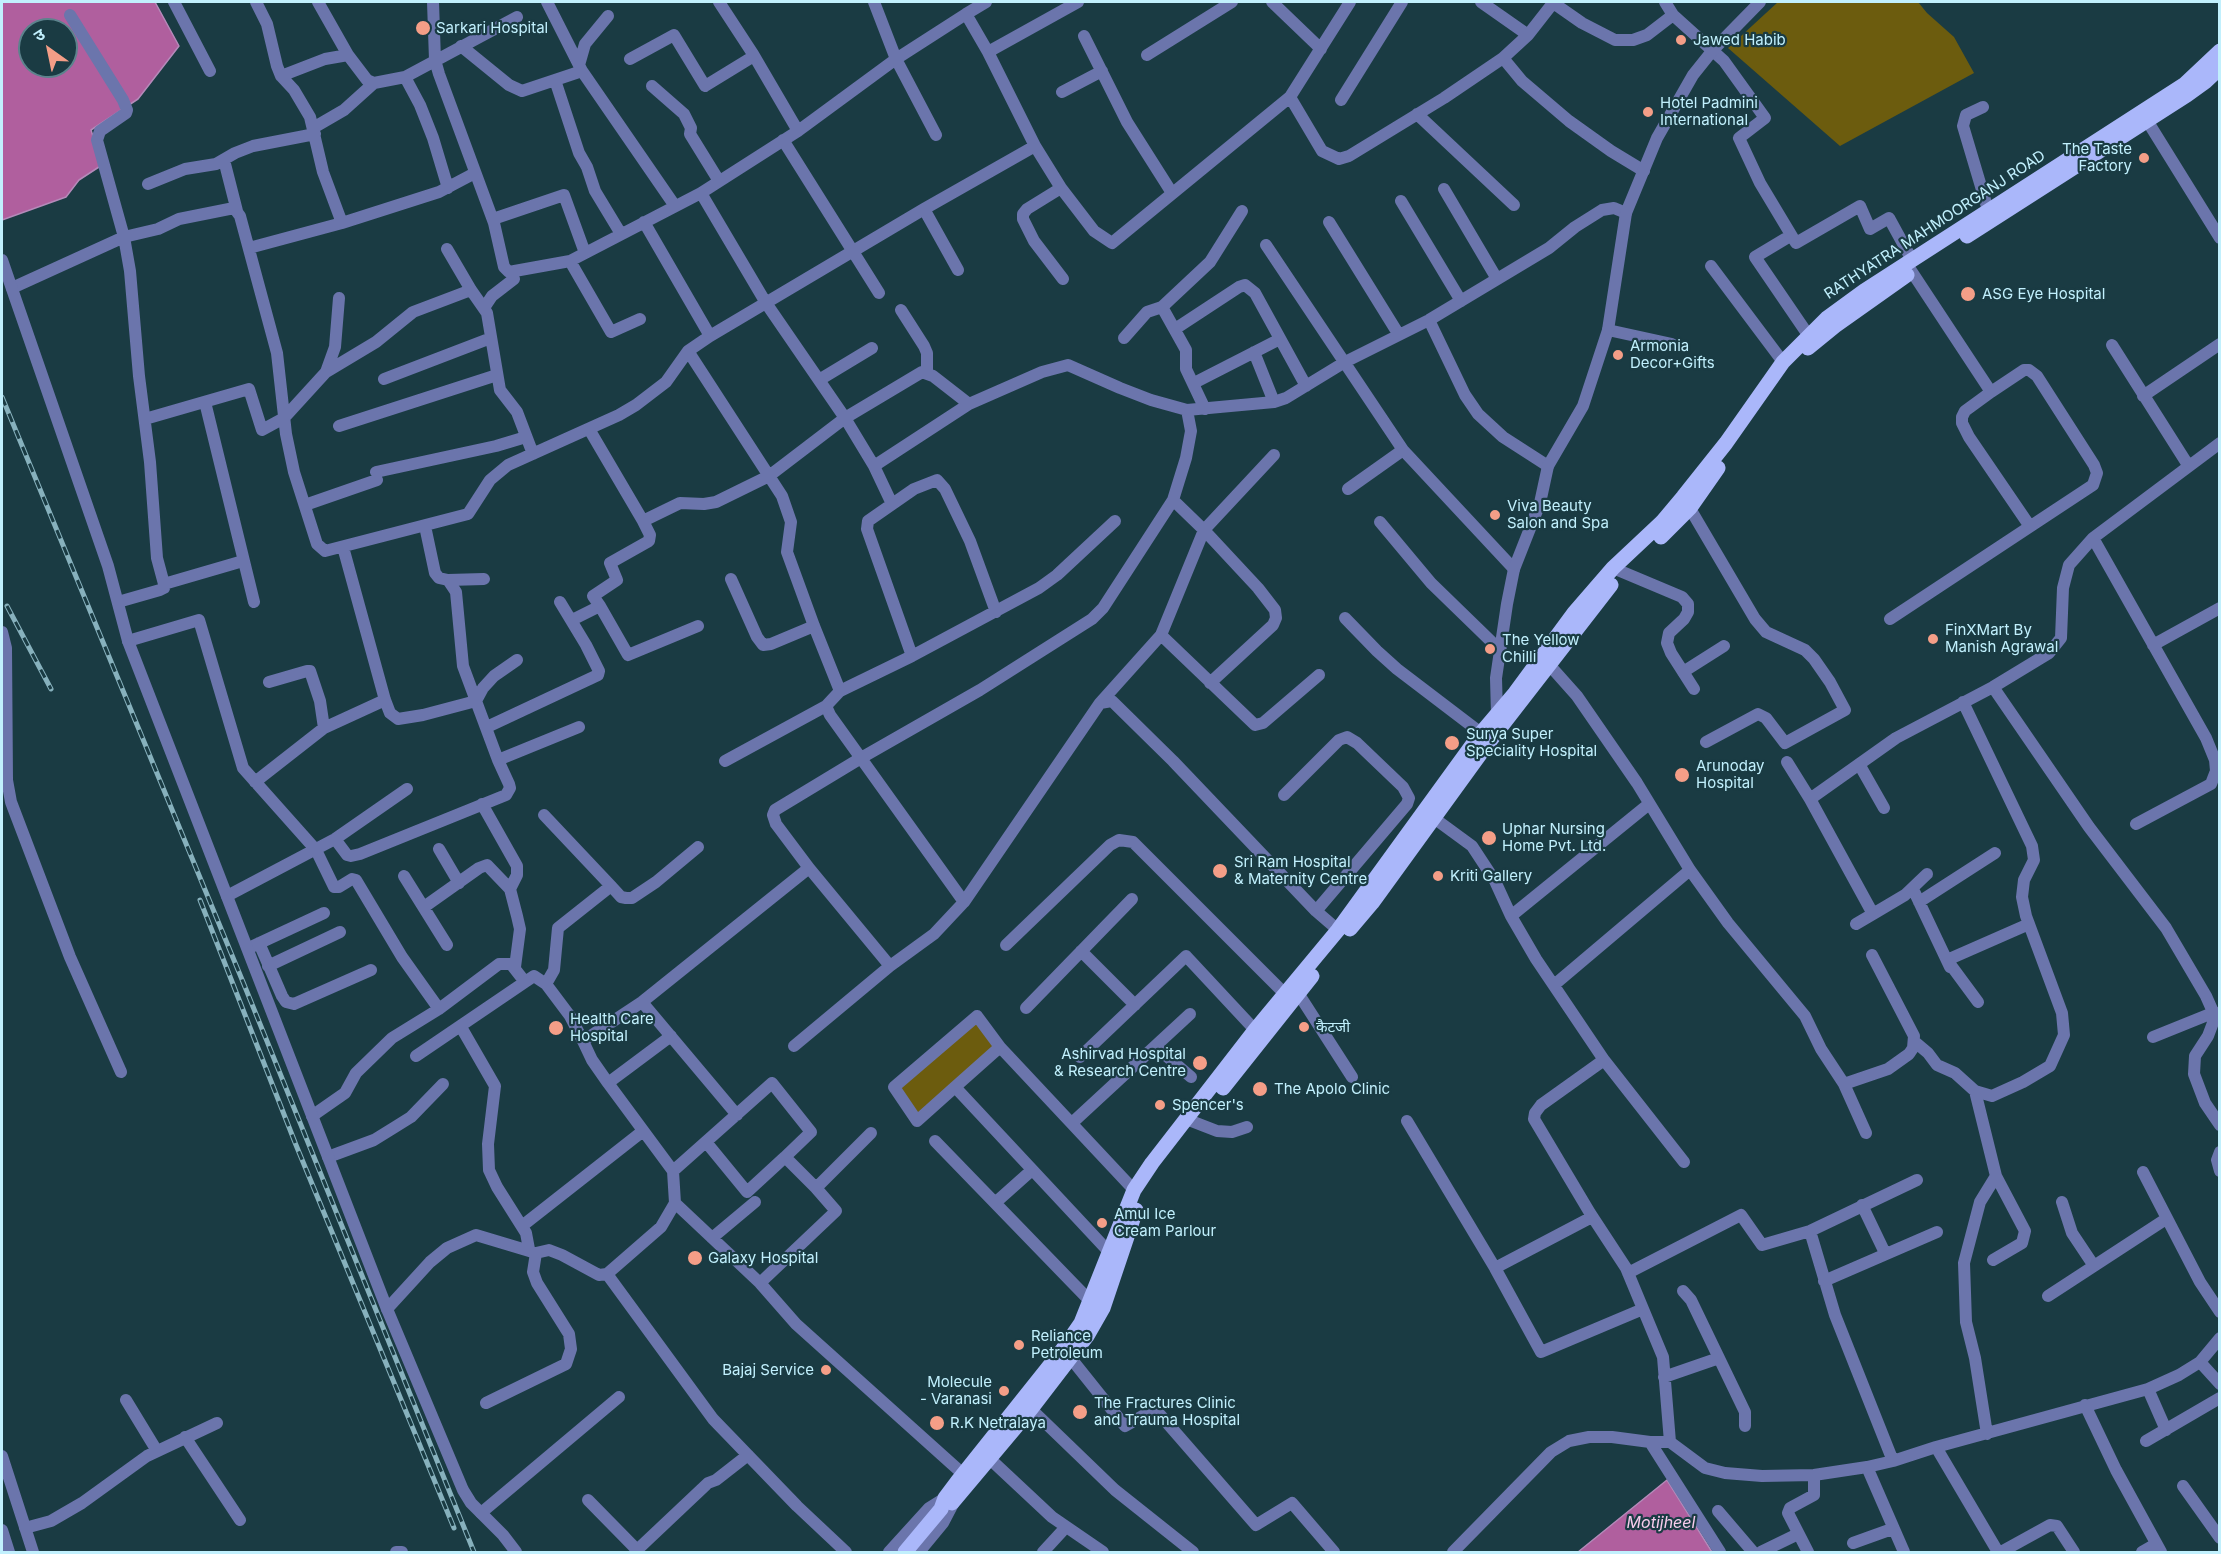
<!DOCTYPE html>
<html>
<head>
<meta charset="utf-8">
<style>
	body { margin:0 }
	#map { position:relative; width:2221px; height:1554px; overflow:hidden; background:#1a3b43; font-family:Inter,"Noto Sans Devanagari",sans-serif }
	canvas { display:block }
	.frame { position:absolute; inset:0; border:3px solid #c1f0fd; pointer-events:none }
	.north { position:absolute; left:18px; top:18px; width:60px; height:60px; box-sizing:border-box; background:#1a3b43; border:2px solid #5d838d; border-radius:50%; rotate:327deg; font-size:16px; font-weight:700; line-height:24px; text-align:center; color:#c1f0fd }
	.north::after { content:''; display:block; margin:auto; width:21px; height:27px; background:#f49e87; clip-path:polygon(50% 0,100% 100%,50% 72%,0 100%) }
</style>
</head>
<body>
<div id="map">
<canvas width="2221" height="1554"></canvas>
<div class="frame"></div>
<div class="north">उ</div>
</div>
<script>
const g = document.querySelector('canvas').getContext('2d');
g.lineJoin = 'round';
function fillPath(path, color) { g.fillStyle = color; g.fill(path, 'evenodd'); }
const shape = rows => new Path2D(rows.map(r => 'M' + r).join(''));
function trace(path, color, width, dash) { g.strokeStyle = color; g.lineWidth = width; g.lineCap = dash ? 'butt' : 'round'; g.setLineDash(dash || []); g.stroke(path); }
function write(font, color, halo, rows, align = 'center') {
  g.font = font + ' Inter,"Noto Sans Devanagari",sans-serif'; g.lineWidth = 4.5; g.setLineDash([]); g.textBaseline = 'middle'; g.strokeStyle = halo; g.fillStyle = color; for (const [text, x, y, turn = 0] of rows) {
    g.save(); g.translate(x, y); g.rotate((+turn || 0) * Math.PI / 180); g.textAlign = isNaN(turn) ? turn : align; if (halo) g.strokeText(text, 0, 0); g.fillText(text, 0, 0); g.restore();
  }
}
fillPath(shape([
	[1778,2,1918,2,1927,13,1954,37,1974,73,1840,146,1728,48],
	[973,1019,995,1046,915,1117,896,1085]
]), '#6c5c0e');
const water = shape([
	[2,2,155,2,179,46,138,99,91,130,102,165,79,180,66,197,2,220,2,2],
	[30,30,66,30,66,66,30,66,30,30],
	[1667,1480,1712,1552,1578,1552,1667,1480]
]);
fillPath(water, '#b05f9e');
trace(water, '#b58aba', 1.5);
trace(shape([
	[174,2,210,71],
	[256,2,267,24,277,66,281,76,294,90,310,117,323,172,342,223,439,192,475,173],
	[318,2,348,55,367,80,374,83,405,77,517,17],
	[433,2,435,60,439,74,494,223,504,267,509,272,570,261,701,193,798,131,896,59,966,14,988,52,1035,146,1061,188,1094,231,1112,243,1290,97,1350,2],
	[547,2,582,71,675,206],
	[719,2,753,54,798,131],
	[874,2,896,59,936,135],
	[1272,2,1321,49],
	[1481,2,1528,35,1503,58,1522,81,1569,121,1611,151,1644,171],
	[1552,2,1582,23,1615,40,1633,40,1647,35,1673,15],
	[1665,2,1673,15,1724,61,1765,118,1739,138,1760,183,1796,243,1860,206,1870,229,1889,218,1912,260],
	[966,14,986,2],
	[70,15,123,100,127,110,126,113,100,131,97,140,124,237,130,271,139,376,150,462,157,558,164,584,164,588,160,590,118,602],
	[1528,35,1553,3],
	[1084,36,1127,122,1172,193],
	[461,46,509,85,522,91,582,71],
	[988,52,1078,2],
	[1147,55,1232,2],
	[630,59,674,35,705,86,754,56],
	[579,65,585,44,608,16],
	[281,76,325,59,348,55],
	[405,77,420,105,433,138,448,188],
	[555,80,579,153,587,167,595,191,621,234],
	[652,86,684,114,691,128,690,134,719,181],
	[1062,92,1102,71],
	[1290,97,1322,151,1339,159,1349,156,1444,98,1503,58],
	[1341,100,1402,2],
	[1983,107,1966,115,1963,126,1988,210],
	[1417,114,1514,205],
	[2143,114,2220,238],
	[313,128,344,110,374,83],
	[783,140,879,293],
	[224,160,237,211],
	[148,184,185,169,216,164,235,153,253,146,315,134],
	[1061,188,1027,209,1023,214,1023,219,1034,241,1063,279],
	[1444,189,1497,279],
	[701,193,766,303,845,418,874,466,892,504],
	[1401,201,1461,301],
	[924,209,958,270],
	[493,219,564,195,585,253],
	[644,222,710,336],
	[1329,222,1399,335],
	[1790,236,1755,257,1813,342],
	[1266,245,1403,450,1514,569],
	[249,248,342,223],
	[447,249,471,290,487,313,500,390,517,412,533,454],
	[570,261,611,332,640,319],
	[1906,263,1991,392],
	[1711,266,1783,362],
	[12,288,124,237,158,229,179,219,234,208,240,216,277,353,286,434,294,472,317,544,325,551,468,514,490,480,508,465,619,415,636,405,666,382,688,351,710,336,924,209,1035,146],
	[484,308,492,296,514,279],
	[901,310,924,346,927,353,927,373],
	[1429,320,1465,395,1478,414,1503,437,1548,466],
	[1175,329,1239,287,1245,285,1255,293,1306,386],
	[1608,330,1672,344],
	[1124,338,1147,312,1162,307],
	[2112,345,2188,465],
	[1254,352,1274,402],
	[326,372,376,342,413,312,471,290],
	[384,379,491,338],
	[819,380,872,348],
	[1194,383,1280,339],
	[2143,396,2220,344],
	[205,402,254,602],
	[1205,409,1186,369,1186,350,1162,307,1210,262,1242,211],
	[145,419,249,389,262,430,284,418,326,372,335,347,339,298],
	[339,426,497,375],
	[589,429,643,521,680,503,704,504,716,502,769,476,688,351],
	[874,466,969,404],
	[376,472,496,446,526,437],
	[1348,489,1403,450],
	[1685,500,1755,619,1766,632,1805,650,1814,659,1830,682,1845,710,1785,743,1766,718,1758,714,1706,742],
	[305,505,377,480],
	[1380,522,1431,583,1501,651],
	[425,526,435,573,439,578,448,580,484,579],
	[343,547,385,700,390,713,398,719,423,715,476,701,463,666,456,592,448,580],
	[1613,568,1682,597,1688,604,1688,612,1684,619,1669,633,1667,643,1671,653,1694,689],
	[731,579,757,637,763,645,771,644,814,626],
	[164,584,243,561],
	[600,606,628,655,698,626],
	[996,612,970,541,945,489,937,480,914,489,868,521,867,529,912,656,840,691,826,706,830,715,964,902,1100,703,1112,701,1173,761,1316,911,1338,930],
	[1345,618,1377,651,1397,669,1481,733],
	[1890,619,2093,485,2097,473,2094,465,2037,376,2029,370,2024,370,1991,392,1965,411,1962,417,1962,423,1969,437,2029,525],
	[572,620,600,606,593,596,617,580,610,563,649,541,650,535,643,521],
	[2,632,6,648,7,780,11,802,70,957,121,1072],
	[1161,635,1255,725,1263,723,1319,675],
	[128,641,199,620,243,768,316,850,334,887,339,887,352,879,356,880,402,957,439,1009],
	[2153,645,2220,608],
	[912,656,1039,588,1057,575,1115,521],
	[1544,659,1577,696,1637,783,1690,870,1728,923,1805,1016,1821,1049,1844,1084,1866,1133],
	[1683,672,1724,646],
	[269,682,307,671,310,671,320,701,324,728],
	[1210,683,1273,625,1276,618,1275,610,1258,588,1204,530,1274,455],
	[1993,687,2089,827,2166,928,2206,996,2214,1014,2214,1020,2208,1036,2195,1056,2194,1074,2205,1103,2220,1125],
	[840,691,814,626,787,552,791,522,782,496,769,476,845,418,922,372,933,376,969,404,1042,372,1068,365,1120,388,1151,400,1187,410,1274,402,1286,398,1345,362,1429,320,1549,248,1575,227,1602,210,1614,208,1626,213],
	[1100,703,1161,635,1204,530,1173,500,1186,458,1191,431,1187,410],
	[487,727,598,675,599,671,586,645,560,602],
	[498,760,579,727],
	[725,761,826,706],
	[1787,762,1810,799],
	[1859,764,1884,808],
	[255,782,324,728,385,700],
	[1284,795,1339,740,1347,737,1357,743,1403,787,1409,798,1407,804,1316,911],
	[482,804,517,866,517,875,510,889],
	[1427,813,1472,846,1495,881,1511,916,1536,959,1604,1060,1541,1105,1535,1113,1534,1119,1590,1213,1626,1268,1663,1357,1670,1442],
	[544,815,611,886,621,897,626,898,632,898,656,882,698,847],
	[2136,824,2211,784,2216,771,2215,760,2206,738,2093,538,2220,443],
	[335,839,347,855,351,856,360,854,506,795,510,788,509,784,498,760,476,701,483,688,494,676,517,660],
	[439,849,459,883],
	[404,876,447,945],
	[1913,889,1950,967],
	[227,896,335,839,407,789],
	[964,902,934,934,890,966,809,868,776,824,773,815,775,810,861,758,980,690,1092,619,1103,608,1173,500],
	[1919,902,1995,853],
	[424,907,479,868,487,865,510,889,517,916,520,929,515,967],
	[1873,914,1905,895,1927,874],
	[1511,916,1649,804],
	[1856,924,1873,914,1810,799,1896,738,1993,687,2049,653,2061,638,2063,588,2069,565,2093,538],
	[259,943,282,996,286,1002,294,1004,371,970],
	[1006,945,1110,845,1119,840,1133,842,1284,993],
	[251,947,324,913],
	[1081,951,1135,1005],
	[268,966,340,932],
	[546,984,554,970,558,928,611,886],
	[1554,985,1690,870],
	[1298,993,1352,1077],
	[642,1002,737,1115],
	[1978,1002,1947,960,2029,924],
	[1026,1008,1132,899],
	[461,1027,495,1086,488,1144,489,1170,497,1187,526,1233,529,1249],
	[671,1036,608,1083,673,1171],
	[2153,1037,2210,1014,2220,1013],
	[1915,1042,1928,1053,1937,1065,1955,1073,1975,1091,1992,1096,2023,1082,2050,1066,2064,1035,2062,1013,2026,916,2022,897,2024,880,2034,860,2032,846,1963,702],
	[794,1046,890,966],
	[1156,1047,1191,1077],
	[416,1056,525,982],
	[1080,1057,1186,956,1255,1030],
	[1604,1060,1684,1162],
	[608,1083,592,1060,583,1041,642,1002,809,868],
	[1844,1084,1888,1069,1909,1054,1913,1048,1914,1036,1872,955],
	[955,1087,917,1121,894,1087,977,1016,1000,1047],
	[1975,1091,1996,1176,1980,1202,1964,1263,1966,1322,1975,1358,1987,1434],
	[312,1116,345,1093,356,1073,392,1038,439,1009,499,964,511,964,525,982,534,976,546,984,570,1016,583,1041],
	[1186,1119,1217,1131,1232,1132,1247,1127],
	[1407,1121,1495,1268,1541,1352,1643,1309],
	[1072,1123,1190,1014],
	[935,1141,1091,1302],
	[706,1142,747,1192,785,1157],
	[2220,1152,2217,1160,2220,1171],
	[328,1157,374,1140,395,1127,411,1117,443,1084],
	[2143,1172,2200,1282,2220,1312],
	[816,1188,871,1133],
	[2062,1202,2072,1233,2094,1266],
	[995,1203,1032,1170],
	[1862,1205,1885,1253],
	[522,1226,643,1131],
	[1810,1231,1835,1315,1893,1461],
	[712,1238,755,1202],
	[1110,1253,955,1087,1000,1047,1134,1190],
	[1993,1260,2022,1243,2025,1231,1996,1176],
	[1495,1268,1592,1217],
	[1628,1273,1741,1215,1762,1245,1810,1231,1917,1180],
	[607,1274,713,1419,797,1506,846,1552],
	[1824,1281,1937,1232],
	[760,1283,836,1211,816,1188,785,1157,811,1132,772,1083,673,1171,675,1203,760,1283,796,1324,963,1474],
	[1683,1291,1691,1300,1745,1412,1745,1426],
	[2048,1296,2166,1219],
	[387,1309,430,1262,447,1248,476,1235,536,1253,549,1250,562,1255,599,1275,607,1274,661,1227,675,1203],
	[1065,1351,1125,1426,1155,1409,1256,1525,1292,1503,1334,1552],
	[2200,1362,2220,1384],
	[1664,1377,1719,1358],
	[2148,1389,2166,1430],
	[126,1400,157,1451],
	[486,1403,566,1364,571,1349,569,1334,537,1283,533,1272,536,1253],
	[2085,1405,2116,1470,2161,1552],
	[1031,1409,1115,1490,1193,1552],
	[185,1437,240,1520],
	[2146,1441,2220,1398],
	[1650,1442,1670,1442,1705,1468,1725,1473,1762,1476,1814,1475,1867,1467,1893,1461,1936,1447,2148,1389,2179,1375,2200,1362,2220,1338],
	[1936,1447,1998,1552],
	[2,1456,33,1552],
	[990,1459,1052,1517,1103,1552],
	[1867,1467,1904,1552],
	[2183,1486,2220,1538],
	[588,1500,639,1552],
	[1718,1511,1753,1552],
	[481,1513,619,1397],
	[25,1528,51,1521,63,1514,82,1503,147,1456,217,1423],
	[2,1530,9,1552],
	[1853,1543,1892,1529],
	[637,1550,708,1483,716,1480,748,1455],
	[396,1552,402,1552],
	[1043,1552,1066,1527],
	[1453,1552,1551,1452,1569,1441,1589,1437,1612,1437,1650,1442,1720,1552],
	[1761,1552,1798,1534],
	[1808,1552,1788,1513,1790,1508,1814,1495,1814,1475],
	[2001,1552,2050,1525,2057,1526,2074,1552],
	[2142,1552,2156,1544]
]), '#6b75ac', 12);
trace(shape([
	[2,260,108,566,128,641,387,1309,463,1490,471,1503,503,1535,516,1552],
	[1501,717,1497,714,1496,678,1507,604,1514,569,1540,503,1548,466,1583,406,1608,330,1626,213,1657,138,1693,75,1713,50,1760,2],
	[889,1552,929,1508,945,1498],
	[919,1552,943,1523,954,1502]
]), '#6b75ac', 12);
trace(shape([
	[1967,236,2187,95,2205,82,2220,68],
	[1808,348,1835,326,1907,275],
	[1661,537,1690,508,1718,468],
	[1350,929,1372,903,1483,750,1611,585],
	[1223,1088,1312,976],
	[952,1503,1031,1409,1087,1336,1103,1308,1136,1210],
	[905,1552,941,1509,945,1498,957,1482,1063,1349,1081,1323,1134,1190,1152,1163,1255,1030,1338,930,1481,733,1515,693,1574,613,1613,568,1662,522,1683,497,1726,443,1783,362,1827,318,1864,291,2185,84,2220,51]
]), '#aab7fa', 15);
const rail = shape([
	[2,397,243,982,474,1552],
	[7,606,51,689],
	[200,900,296,1145,454,1528]
]);
trace(rail, '#87b1bd', 5);
trace(rail, '#1a3b43', 3, [9]);
for (const [x, y, r, color] of [
	[423,28,8,"#f49e87"],
	[1681,40,6,"#f49e87"],
	[1648,112,6,"#f49e87"],
	[2144,158,6,"#f49e87"],
	[1968,294,8,"#f49e87"],
	[1618,355,6,"#f49e87"],
	[1495,515,6,"#f49e87"],
	[1933,639,6,"#f49e87"],
	[1490,649,6,"#f49e87"],
	[1452,743,8,"#f49e87"],
	[1682,775,8,"#f49e87"],
	[1489,838,8,"#f49e87"],
	[1220,871,8,"#f49e87"],
	[1438,876,6,"#f49e87"],
	[1304,1027,6,"#f49e87"],
	[556,1028,8,"#f49e87"],
	[1200,1063,8,"#f49e87"],
	[1260,1089,8,"#f49e87"],
	[1160,1105,6,"#f49e87"],
	[1102,1223,6,"#f49e87"],
	[695,1258,8,"#f49e87"],
	[1019,1345,6,"#f49e87"],
	[826,1370,6,"#f49e87"],
	[1004,1391,6,"#f49e87"],
	[1080,1412,8,"#f49e87"],
	[937,1423,8,"#f49e87"]
]) { const dot = new Path2D(); dot.arc(x, y, r, 0, 2 * Math.PI); g.fillStyle = color; g.fill(dot); trace(dot, '#1a3b43', 2); }
write('15px', '#c1f0fd', '#1a3b43', [
	["Sarkari Hospital",436,28],
	["Jawed Habib",1693,40],
	["Hotel Padmini",1660,103],
	["International",1660,120],
	["The Taste",2132,149,"right"],
	["Factory",2132,166,"right"],
	["ASG Eye Hospital",1982,294],
	["Armonia",1630,346],
	["Decor+Gifts",1630,363],
	["Viva Beauty",1507,506],
	["Salon and Spa",1507,523],
	["FinXMart By",1945,630],
	["Manish Agrawal",1945,647],
	["The Yellow",1502,640],
	["Chilli",1502,657],
	["Surya Super",1466,734],
	["Speciality Hospital",1466,751],
	["Arunoday",1696,766],
	["Hospital",1696,783],
	["Uphar Nursing",1502,829],
	["Home Pvt. Ltd.",1502,846],
	["Sri Ram Hospital",1234,862],
	["& Maternity Centre",1234,879],
	["Kriti Gallery",1450,876],
	["Health Care",570,1019],
	["Hospital",570,1036],
	["कैटजी",1316,1027],
	["Ashirvad Hospital",1186,1054,"right"],
	["& Research Centre",1186,1071,"right"],
	["The Apolo Clinic",1274,1089],
	["Spencer's",1172,1105],
	["Amul Ice",1114,1214],
	["Cream Parlour",1114,1231],
	["Galaxy Hospital",708,1258],
	["Reliance",1031,1336],
	["Petroleum",1031,1353],
	["Bajaj Service",814,1370,"right"],
	["Molecule",992,1382,"right"],
	["- Varanasi",992,1399,"right"],
	["The Fractures Clinic",1094,1403],
	["and Trauma Hospital",1094,1420],
	["R.K Netralaya",950,1423]
], 'left');
write('15px', '#c1f0fd', '#1a3b43', [
	["RATHYATRA MAHMOORGANJ ROAD",1935,225,-33]
]);
write('italic 16px', '#f8ccec', '#1a3b43', [
	["Motijheel",1661,1523]
]);
</script>
</body>
</html>
